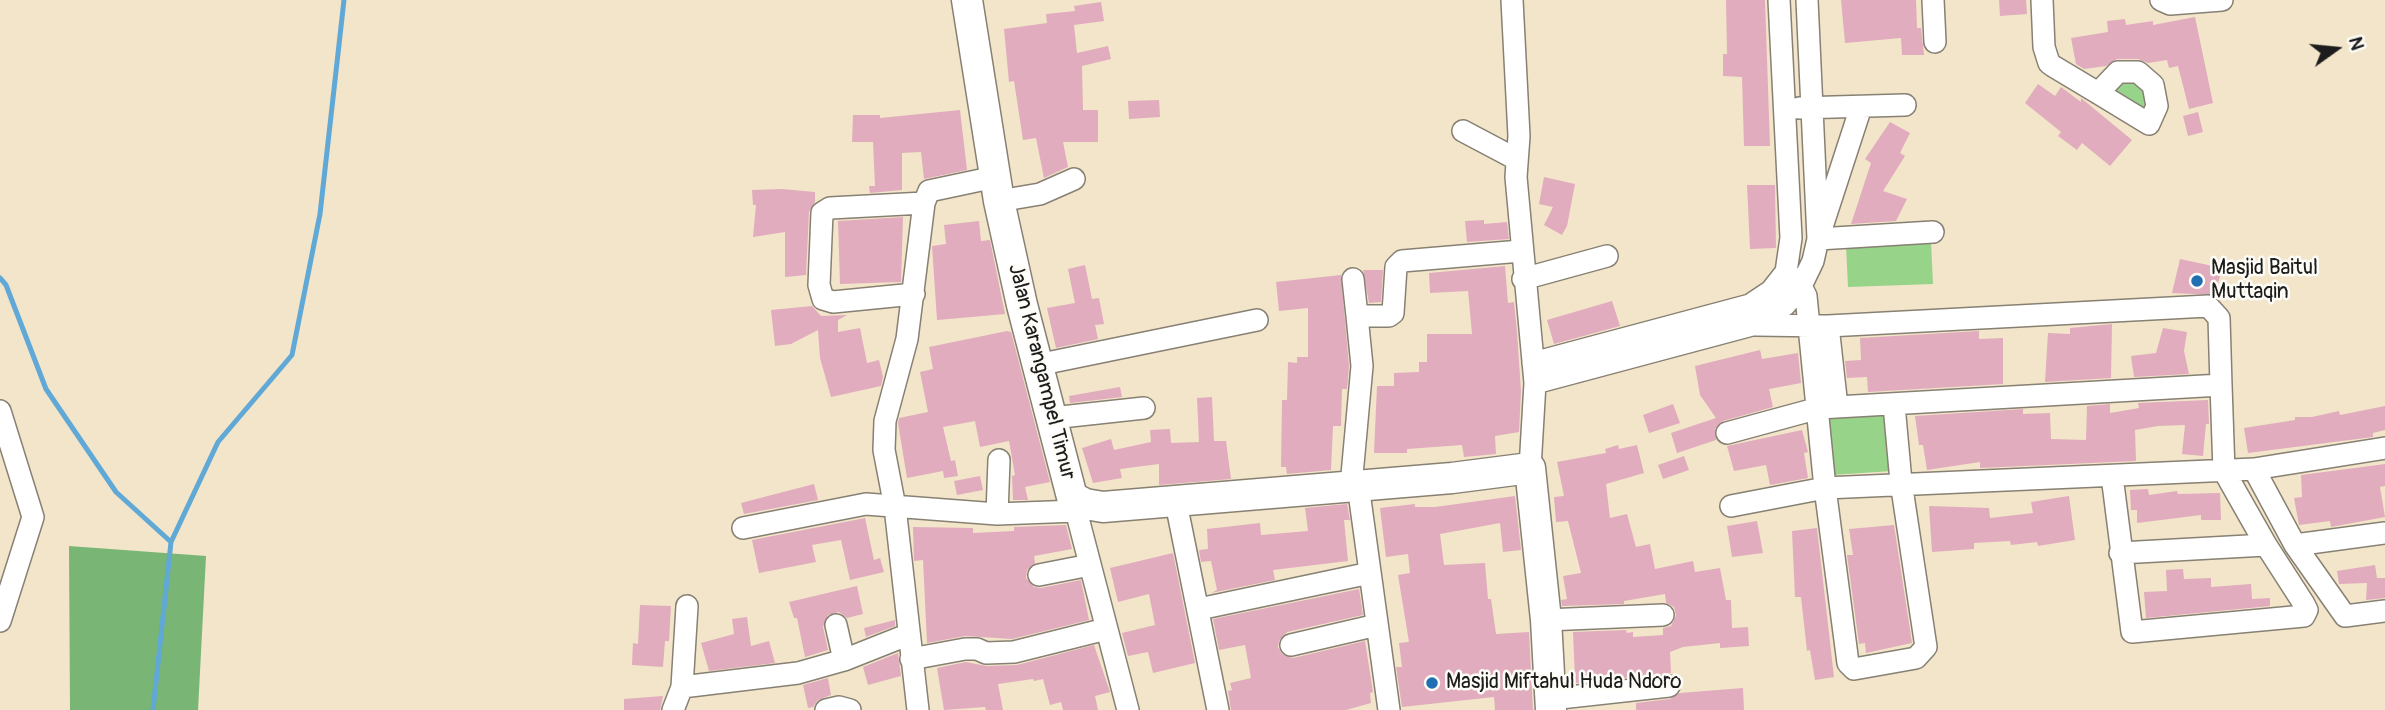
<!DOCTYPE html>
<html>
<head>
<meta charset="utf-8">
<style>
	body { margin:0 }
	#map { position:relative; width:2385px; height:710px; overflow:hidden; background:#f2e5ca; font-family:Pangolin,sans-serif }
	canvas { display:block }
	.north { position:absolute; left:2301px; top:14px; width:70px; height:70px; -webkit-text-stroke:5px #fdfcf7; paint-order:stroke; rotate:75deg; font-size:19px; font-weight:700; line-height:28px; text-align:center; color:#1c1c1c }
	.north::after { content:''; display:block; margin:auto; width:24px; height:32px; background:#1c1c1c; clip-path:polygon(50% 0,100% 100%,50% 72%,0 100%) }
</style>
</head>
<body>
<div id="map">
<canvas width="2385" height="710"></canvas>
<div class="north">N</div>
</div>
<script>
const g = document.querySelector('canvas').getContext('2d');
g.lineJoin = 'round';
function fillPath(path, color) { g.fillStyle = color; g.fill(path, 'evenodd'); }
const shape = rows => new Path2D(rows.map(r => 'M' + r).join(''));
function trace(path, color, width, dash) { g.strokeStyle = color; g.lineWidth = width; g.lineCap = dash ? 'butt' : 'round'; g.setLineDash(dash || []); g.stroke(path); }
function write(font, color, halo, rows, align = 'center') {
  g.font = font + ' Pangolin,sans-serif'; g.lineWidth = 5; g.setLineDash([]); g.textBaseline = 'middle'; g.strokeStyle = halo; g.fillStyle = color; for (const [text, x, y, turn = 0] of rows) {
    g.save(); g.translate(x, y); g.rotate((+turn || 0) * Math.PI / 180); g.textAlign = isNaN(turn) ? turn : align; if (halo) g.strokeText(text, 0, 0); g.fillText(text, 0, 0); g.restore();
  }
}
fillPath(shape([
	[2123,77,2147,86,2147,114,2109,93],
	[1931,242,1933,284,1848,287,1846,245],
	[1886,413,1892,471,1832,475,1827,415]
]), '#97d388');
fillPath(shape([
	[69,546,206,556,198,710,70,710]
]), '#79b574');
trace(shape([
	[0,278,6,285,46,389,116,492,171,542,153,710],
	[171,542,218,442,292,355,320,214,344,0]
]), '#60a8d6', 5);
fillPath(shape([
	[1726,0,1765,0,1770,146,1744,146,1742,77,1723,76,1723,54,1727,54],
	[1841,0,1916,0,1917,28,1921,28,1924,55,1902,55,1901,38,1845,43],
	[1999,0,2026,0,2027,14,2000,16],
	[1101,2,1104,21,1074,25,1077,53,1108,46,1111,59,1082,66,1083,110,1098,110,1098,142,1063,142,1068,167,1044,178,1036,138,1023,140,1014,81,1009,82,1004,29,1047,23,1046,14,1075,11,1074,6],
	[2195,17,2213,103,2189,109,2178,66,2169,68,2167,60,2148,63,2138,59,2117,59,2106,66,2084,69,2076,64,2071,38,2108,32,2107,21,2125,19,2126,25,2153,21,2153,25],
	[2038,84,2055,96,2061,87,2081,102,2081,98,2132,140,2110,166,2082,143,2077,150,2058,136,2061,132,2025,103],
	[1159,100,1160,117,1129,119,1128,101],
	[960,110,967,170,924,179,921,152,902,153,902,190,870,193,869,186,875,186,873,142,852,142,853,115,880,115,880,118],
	[2198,112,2203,132,2188,136,2183,116],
	[1890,122,1910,133,1900,153,1905,156,1883,191,1907,199,1896,221,1851,224,1871,163,1865,159],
	[1544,177,1575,184,1567,226,1562,235,1544,225,1553,207,1539,204],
	[1747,185,1775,185,1776,248,1750,249],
	[782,189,815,192,815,202,809,212,806,275,785,277,785,232,753,237,756,205,753,205,752,190],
	[903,217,901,282,840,284,838,221],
	[1484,220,1484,224,1507,222,1509,239,1467,242,1465,221],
	[979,221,981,241,990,240,1005,314,937,320,932,246,946,244,944,225],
	[2180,259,2222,268,2215,295,2172,293],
	[1085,265,1092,299,1099,298,1104,324,1095,325,1098,339,1056,348,1047,308,1075,303,1068,269],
	[1505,266,1508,303,1514,302,1517,332,1521,391,1519,432,1495,436,1496,454,1464,457,1462,445,1407,449,1407,453,1374,453,1377,386,1394,386,1394,373,1419,372,1419,362,1427,362,1427,334,1472,334,1468,291,1430,293,1429,273],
	[1363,270,1383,270,1381,302,1369,303],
	[1341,275,1349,366,1347,389,1342,389,1341,426,1333,426,1331,470,1287,474,1286,467,1281,467,1282,400,1287,400,1288,362,1297,363,1297,357,1308,357,1308,308,1279,311,1276,282],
	[1612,301,1620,326,1554,344,1547,320],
	[812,306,821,316,847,315,838,320,838,332,860,328,867,363,879,360,883,377,881,386,831,397,820,358,818,330,791,344,775,346,771,310],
	[2112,324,2111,378,2045,382,2048,333,2070,334,2070,328],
	[2163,328,2187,332,2184,351,2189,374,2134,377,2131,356,2156,353],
	[1007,331,1011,332,1050,482,1025,487,1028,500,1013,500,1012,476,1015,475,1009,441,980,447,975,421,943,427,951,461,955,460,958,476,944,478,943,471,907,478,898,423,899,418,928,412,920,372,933,369,929,347],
	[1979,331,1979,339,2003,338,2003,384,1868,392,1867,377,1847,378,1845,361,1861,360,1860,338],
	[1760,350,1762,359,1798,353,1801,383,1769,389,1773,407,1723,421,1715,429,1716,440,1677,453,1671,433,1716,418,1700,395,1695,366],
	[1120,387,1122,397,1070,403,1069,396],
	[1212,397,1214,441,1226,441,1231,479,1159,485,1159,464,1120,469,1122,478,1093,483,1082,448,1111,439,1114,450,1151,442,1150,430,1170,429,1171,443,1199,442,1197,398],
	[2208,400,2209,424,2206,424,2203,456,2182,454,2185,425,2158,426,2135,430,2136,461,1980,468,1980,462,1927,470,1923,445,1919,445,1915,416,2023,409,2023,414,2050,413,2051,439,2086,440,2087,406,2110,404,2110,413,2139,408,2138,403],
	[1673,404,1680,423,1649,433,1643,415],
	[2385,406,2385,430,2373,433,2373,437,2248,453,2244,428,2295,420,2295,417,2312,417,2339,411,2340,415],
	[1802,430,1808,452,1804,453,1808,478,1770,485,1766,465,1734,471,1727,446],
	[1618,445,1619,449,1637,445,1644,473,1606,484,1610,518,1627,514,1636,547,1650,544,1655,569,1693,561,1695,572,1720,568,1726,600,1731,600,1732,628,1748,627,1749,646,1720,648,1720,643,1683,647,1670,652,1671,673,1567,684,1567,678,1575,678,1573,632,1626,630,1627,633,1633,632,1633,637,1663,635,1663,628,1671,626,1676,615,1674,607,1666,603,1665,594,1624,601,1624,604,1562,606,1561,600,1567,599,1563,576,1581,573,1568,521,1556,522,1554,497,1564,496,1557,462,1606,453,1605,449],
	[1684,456,1689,470,1663,479,1658,465],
	[2385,464,2385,486,2380,487,2385,517,2331,527,2330,521,2299,525,2294,498,2302,497,2301,475],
	[980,476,983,490,957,495,954,481],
	[814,484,818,500,744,514,741,503],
	[2148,489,2149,495,2177,491,2178,494,2220,493,2221,520,2201,520,2201,515,2137,523,2137,510,2131,510,2130,490],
	[1515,496,1521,550,1503,552,1500,523,1440,534,1444,565,1485,563,1488,599,1491,599,1496,634,1529,632,1533,710,1495,710,1494,697,1402,707,1396,667,1402,667,1399,643,1409,642,1398,575,1410,573,1408,554,1386,557,1380,508,1415,504,1415,507,1435,507],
	[2069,496,2075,540,2038,546,2037,542,2011,545,2010,541,1974,543,1974,549,1932,552,1929,506,1989,508,1990,518,2033,513,2031,502],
	[1347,504,1350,520,1344,520,1348,561,1273,570,1275,580,1211,593,1217,590,1211,561,1201,562,1199,550,1208,549,1207,529,1260,523,1261,535,1308,531,1305,508],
	[865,518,874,560,880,558,884,572,850,580,841,540,812,545,816,562,759,573,752,540],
	[1757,521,1763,553,1732,557,1727,526],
	[1066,525,1072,549,1034,556,1035,563,1027,570,1026,578,1034,587,1041,588,1081,580,1089,620,1012,639,965,636,927,643,923,560,914,561,913,527,973,528,973,533,1014,531,1014,527],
	[1894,525,1912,643,1866,653,1865,643,1859,644,1847,555,1853,555,1849,529],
	[1817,528,1834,677,1815,680,1810,650,1807,651,1801,597,1795,597,1792,531],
	[1173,553,1195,663,1153,673,1148,652,1128,656,1122,633,1155,625,1149,594,1118,602,1110,568],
	[2375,565,2377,578,2385,578,2385,598,2366,600,2367,583,2339,584,2337,571],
	[2183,569,2184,579,2211,578,2211,587,2251,584,2252,599,2270,598,2270,606,2146,618,2144,592,2167,591,2166,570],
	[857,586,863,614,847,618,839,612,828,615,823,627,828,650,805,657,797,618,794,618,789,602],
	[1359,589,1363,615,1287,632,1279,641,1278,647,1282,654,1293,658,1365,641,1373,692,1370,693,1371,703,1346,710,1231,710,1228,691,1232,690,1230,683,1251,678,1245,645,1219,650,1213,619],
	[640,605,671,606,669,641,665,641,663,667,632,665,633,643,638,644],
	[747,617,751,646,769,641,775,663,709,671,701,643,734,634,732,619],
	[895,620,895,626,866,637,864,628],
	[1094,645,1110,692,1095,696,1098,710,1063,710,1061,702,1050,705,1043,679,1034,681,1033,679,998,684,1003,710,986,710,985,707,944,710,937,668,966,662,986,666,1017,665],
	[898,653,901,676,868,685,863,667],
	[828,678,831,695,818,700,813,707,808,708,803,685],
	[1743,688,1744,710,1636,710,1636,703,1670,699,1680,693],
	[663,696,660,710,624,710,624,699]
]), '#e1acbd');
const street = shape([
	[1512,0,1519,136,1516,177,1535,383,1530,468],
	[1933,0,1935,42],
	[2042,0,2044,47,2049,63,2053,66,2098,93,2149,124,2157,106,2153,85,2138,72,2118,72,2098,93],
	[2161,0,2170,4,2222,0],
	[1861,107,1818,239,1933,232],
	[1799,108,1905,105],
	[1463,131,1516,159],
	[999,201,1040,194,1074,179],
	[1786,272,1801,286,1806,296,1825,488,1848,663,1854,669,1916,658,1926,647,1901,482,1894,405],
	[1353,279,1357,316],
	[1523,279,1607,256],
	[914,294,833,302,823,299,819,285,822,213,830,208,924,203],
	[1756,325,1828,326,2208,306,2219,318,2221,385],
	[1828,326,1837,407],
	[1533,363,1750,305,1771,291,1786,272,1791,238,1779,0],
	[1037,365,1257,320],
	[1535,383,1752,325,1785,305,1801,286,1813,261,1818,239,1807,0],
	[0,411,33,517,0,621],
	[1052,418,1144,408],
	[1727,433,1819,408,2221,385,2224,471,2266,545,2120,553],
	[2254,469,2295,545,2345,616,2385,611],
	[2112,476,2132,632,2304,616,2307,610,2304,604,2266,545],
	[1358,485,1389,710],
	[1351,486,1362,366,1357,316,1389,316,1393,313,1396,267,1402,261,1521,251],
	[1175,498,1218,710],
	[1073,499,1128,710],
	[1731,506,1825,488,2254,469,2385,448],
	[997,514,999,460],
	[743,528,866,504,997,514,1076,511],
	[2295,545,2385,533],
	[1039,575,1090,565],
	[1199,609,1370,573],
	[1546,620,1663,615],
	[836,625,844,660],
	[1291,645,1377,625],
	[911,659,965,649,977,649,986,653,1014,652,1106,629],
	[682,687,798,673,844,660,907,635],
	[1551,699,1669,686],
	[673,710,682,687,687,606],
	[826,710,839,707,850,710],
	[918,710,895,507,884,450,885,421,907,339,924,203,929,191,995,177]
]);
const secondary = shape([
	[967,0,999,201,1022,305,1072,497,1085,504,1103,507,1452,478,1530,468,1546,620,1551,710]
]);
trace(street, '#878073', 24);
trace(secondary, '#878073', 33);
trace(street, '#fff', 21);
trace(secondary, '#fff', 30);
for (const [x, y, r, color] of [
	[2197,281,7,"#1f6fb2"],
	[1432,683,7,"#1f6fb2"]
]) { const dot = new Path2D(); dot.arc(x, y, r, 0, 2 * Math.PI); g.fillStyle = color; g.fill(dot); trace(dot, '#fdfcf7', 2.5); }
write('21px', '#1c1c1c', '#fdfcf7', [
	["Masjid Baitul",2211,269],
	["Muttaqin",2211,293],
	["Masjid Miftahul Huda Ndoro",1446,683]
], 'left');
write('21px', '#1c1c1c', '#fdfcf7', [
	["Jalan Karangampel Timur",1041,372,76]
]);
</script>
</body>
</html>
